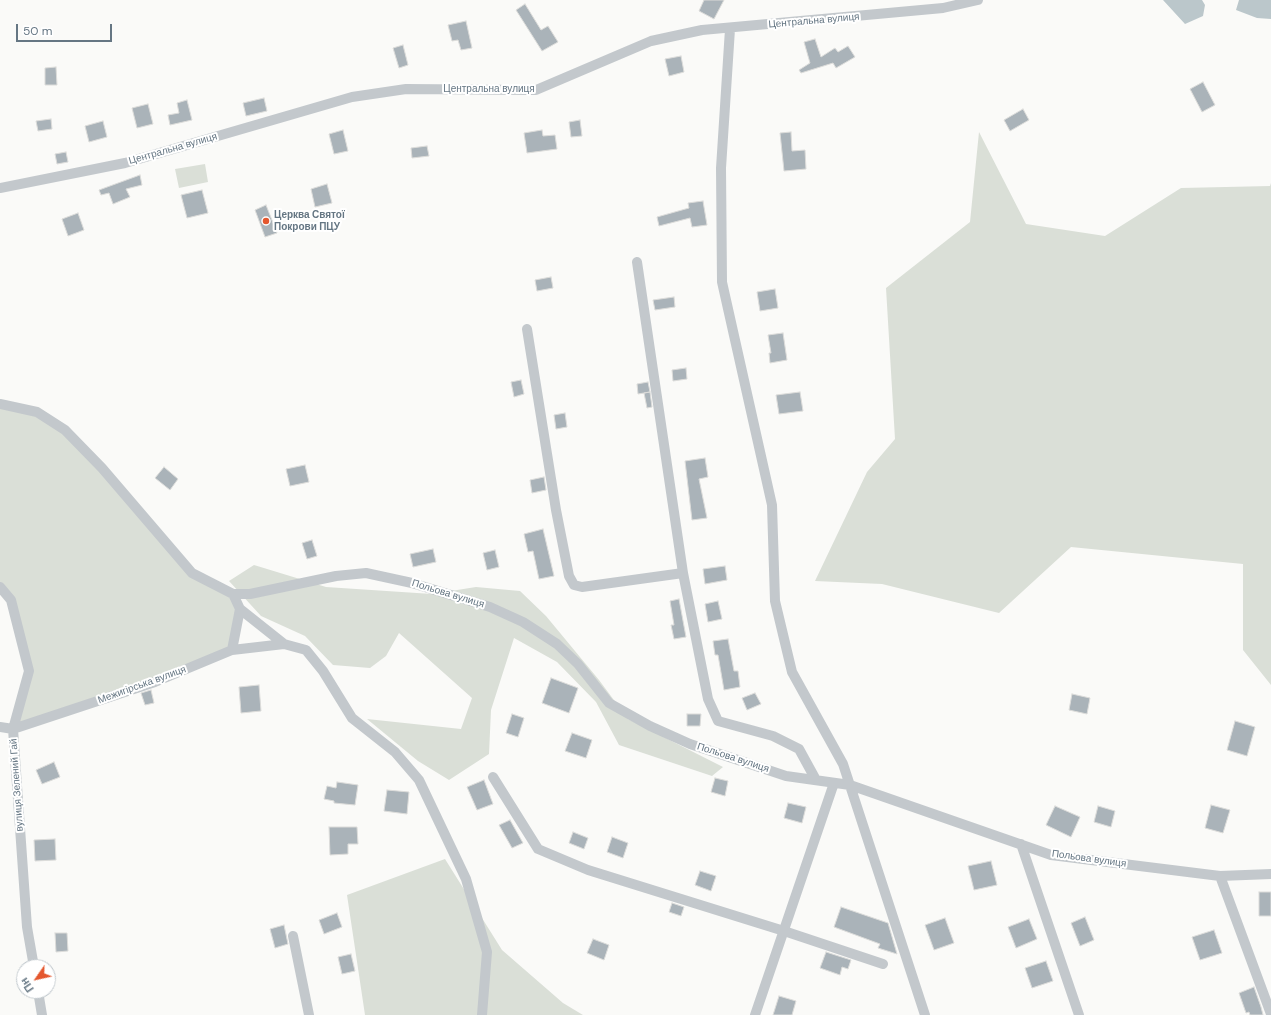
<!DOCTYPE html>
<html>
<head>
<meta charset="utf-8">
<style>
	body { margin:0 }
	#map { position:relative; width:1271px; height:1015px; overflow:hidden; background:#fafaf8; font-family:"DM Sans",sans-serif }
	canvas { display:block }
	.north { position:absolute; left:16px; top:959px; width:40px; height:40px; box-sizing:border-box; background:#fff; border:1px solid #c1c8cd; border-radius:50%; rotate:236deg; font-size:11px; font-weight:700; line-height:16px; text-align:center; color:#657683 }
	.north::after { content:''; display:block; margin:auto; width:14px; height:18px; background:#e4572e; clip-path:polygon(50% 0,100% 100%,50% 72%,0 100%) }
	.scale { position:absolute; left:16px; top:24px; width:96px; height:18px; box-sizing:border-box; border:2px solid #657683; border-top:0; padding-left:5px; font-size:12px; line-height:14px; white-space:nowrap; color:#657683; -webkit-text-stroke:3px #fff; paint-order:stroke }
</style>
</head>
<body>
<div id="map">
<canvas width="1271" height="1015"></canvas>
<div class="north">Пн</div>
<div class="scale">50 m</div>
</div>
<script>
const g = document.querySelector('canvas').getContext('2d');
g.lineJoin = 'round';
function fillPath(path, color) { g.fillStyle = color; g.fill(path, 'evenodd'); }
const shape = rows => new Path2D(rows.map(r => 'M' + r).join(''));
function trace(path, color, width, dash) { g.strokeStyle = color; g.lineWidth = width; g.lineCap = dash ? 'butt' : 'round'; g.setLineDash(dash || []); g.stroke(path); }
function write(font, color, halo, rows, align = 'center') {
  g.font = font + ' "DM Sans",sans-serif'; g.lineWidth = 4; g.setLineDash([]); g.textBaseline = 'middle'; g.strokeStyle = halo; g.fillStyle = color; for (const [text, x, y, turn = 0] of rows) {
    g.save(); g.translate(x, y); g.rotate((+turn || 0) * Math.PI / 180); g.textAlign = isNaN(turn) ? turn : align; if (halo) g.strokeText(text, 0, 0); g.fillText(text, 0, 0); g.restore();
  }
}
fillPath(shape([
	[979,132,1026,224,1105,236,1181,188,1270,186,1271,183,1271,685,1243,650,1243,564,1071,547,999,613,882,584,815,581,867,472,895,439,886,288,970,222],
	[205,164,208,182,179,188,175,169],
	[0,404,37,412,65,430,192,573,222,589,240,609,232,650,13,729,29,671,11,600,0,587],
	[254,565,326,587,432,594,476,587,520,591,546,616,599,680,628,719,723,767,712,776,619,745,596,702,557,662,514,638,491,710,489,754,449,780,418,761,367,719,461,729,472,698,399,633,386,656,370,668,333,665,305,636,261,616,229,581],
	[445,859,502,950,563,1003,583,1015,365,1015,347,895]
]), '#dadfd7');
fillPath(shape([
	[1163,0,1202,0,1205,5,1203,16,1185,24],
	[1239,0,1271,0,1271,19,1257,18,1236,10]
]), '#bbc7cb');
const building = shape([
	[704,0,724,0,714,19,699,11,704,0],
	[525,4,541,30,548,26,558,42,542,51,516,10,525,4],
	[466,21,472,48,461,50,458,40,452,41,448,25,466,21],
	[815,39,821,57,835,48,838,52,848,46,855,57,836,68,833,63,801,73,799,70,810,63,804,42,815,39],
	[403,45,408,65,399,68,393,48,403,45],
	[681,56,684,72,669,76,665,59,681,56],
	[56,67,57,85,45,85,45,68,56,67],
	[1203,82,1215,105,1202,112,1190,89,1203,82],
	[264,98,267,111,246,116,243,103,264,98],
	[187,100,192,120,170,125,168,115,179,113,177,103,187,100],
	[148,104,153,124,137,128,132,108,148,104],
	[1023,109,1029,120,1010,131,1004,120,1023,109],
	[51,119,52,129,38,131,36,121,51,119],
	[580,120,582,136,571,137,569,122,580,120],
	[103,121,107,137,89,142,85,126,103,121],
	[343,130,348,151,334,154,329,134,343,130],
	[542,130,543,136,555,135,557,149,527,153,524,133,542,130],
	[791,132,792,151,805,150,806,169,784,171,780,133,791,132],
	[427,146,429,156,412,158,411,148,427,146],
	[66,152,68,162,57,164,55,154,66,152],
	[140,175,142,185,126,189,130,197,113,204,109,193,101,195,99,190,140,175],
	[327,184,332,203,315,207,311,189,327,184],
	[202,190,208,213,187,218,181,195,202,190],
	[703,201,707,225,692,227,690,218,659,226,657,217,689,208,688,203,703,201],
	[266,205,277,233,265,237,255,210,266,205],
	[78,213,84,230,68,236,62,219,78,213],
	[551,277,553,288,537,291,535,280,551,277],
	[775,289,778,308,760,311,757,292,775,289],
	[674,297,675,307,655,310,653,300,674,297],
	[783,333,787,360,770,363,769,353,771,353,768,335,783,333],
	[686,368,687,379,673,381,672,370,686,368],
	[521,380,524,394,514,397,511,382,521,380],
	[648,382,650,392,638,394,637,384,648,382],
	[650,392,652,407,647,408,644,393,650,392],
	[800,392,803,411,779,414,776,395,800,392],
	[565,413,567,427,556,429,554,415,565,413],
	[705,458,708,477,699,479,707,518,692,520,685,461,705,458],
	[305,465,309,482,290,486,286,469,305,465],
	[164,467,178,479,170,490,155,478,164,467],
	[544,477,546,490,532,493,530,480,544,477],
	[543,529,554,576,539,579,533,551,528,552,524,534,543,529],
	[312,540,317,556,307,559,302,543,312,540],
	[433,549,436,562,413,567,410,554,433,549],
	[495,550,499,567,487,570,483,553,495,550],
	[725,566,727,580,705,584,703,569,725,566],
	[679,599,686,637,674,639,671,625,674,625,670,601,679,599],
	[718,601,722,619,708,622,705,604,718,601],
	[728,639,734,671,738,671,740,687,724,690,718,655,715,655,713,641,728,639],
	[551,678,578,688,569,713,542,703,551,678],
	[259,685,261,711,241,713,239,687,259,685],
	[151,690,154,703,145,705,141,693,151,690],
	[755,693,761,704,747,710,742,698,755,693],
	[1072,694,1090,698,1087,714,1069,710,1072,694],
	[512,714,524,718,518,737,506,733,512,714],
	[687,714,701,714,700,726,687,726,687,714],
	[1235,721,1255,727,1247,756,1227,750,1235,721],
	[572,733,592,740,586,758,565,751,572,733],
	[54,762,60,777,42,784,36,770,54,762],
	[715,778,728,781,725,796,711,792,715,778],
	[484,780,493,804,477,810,467,787,484,780],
	[337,782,358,785,355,805,334,803,334,801,324,799,327,786,336,788,337,782],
	[387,790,409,792,407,814,384,811,387,790],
	[788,803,806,807,802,823,784,818,788,803],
	[1211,805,1230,810,1223,833,1205,828,1211,805],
	[1055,806,1080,817,1071,837,1046,825,1055,806],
	[1098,806,1115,811,1111,827,1094,822,1098,806],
	[510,820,523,843,512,848,499,825,510,820],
	[329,827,357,827,358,844,348,844,348,854,330,855,329,827],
	[573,832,588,838,584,849,569,843,573,832],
	[612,837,628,843,623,858,607,852,612,837],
	[55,839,56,860,35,861,34,840,55,839],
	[991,861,997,885,974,890,968,866,991,861],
	[700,871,716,876,711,891,695,885,700,871],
	[1259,892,1271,892,1271,916,1259,916,1259,892],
	[672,903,684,907,681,916,669,912,672,903],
	[841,907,888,923,897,954,878,948,880,944,834,927,841,907],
	[337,913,342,927,324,934,319,920,337,913],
	[1085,917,1094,940,1080,946,1071,923,1085,917],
	[945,918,954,943,934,950,925,925,945,918],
	[1029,919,1037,939,1016,948,1008,927,1029,919],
	[284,925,288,944,275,948,270,929,284,925],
	[1214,930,1222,953,1200,960,1192,937,1214,930],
	[55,933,67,933,68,951,56,952,55,933],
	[593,939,609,945,604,960,587,953,593,939],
	[826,952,851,960,848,969,842,967,840,975,820,968,826,952],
	[351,954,355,971,342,974,338,957,351,954],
	[1046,961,1053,981,1032,988,1025,968,1046,961],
	[1254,987,1261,1007,1263,1015,1250,1015,1249,1012,1246,1013,1239,993,1254,987],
	[779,996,796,1001,792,1015,773,1015,779,996]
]);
fillPath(building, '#aab3b9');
trace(building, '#dcdcda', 1);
trace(shape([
	[730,29,721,168,722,282,772,505,775,601,792,672,843,764,925,1015],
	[0,188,125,163,352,97,406,89,536,90,651,41,702,30,943,8,978,0],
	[637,262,683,573,708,699,718,721,773,736,799,749,816,780],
	[527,329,556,510,569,576,574,585,582,587,683,573],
	[0,404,37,412,65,430,102,468,192,573,233,594,240,609,232,650],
	[0,587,11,600,29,671,13,729,27,927,34,967],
	[233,594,250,594,336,576,366,573,412,583,490,607,523,622,557,644,578,664,609,703,650,726,690,744,786,776,850,785,1051,855,1220,876,1271,874],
	[240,609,284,644,306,650,323,671,352,718,395,752,419,780,466,879,487,952,482,1015],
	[0,727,13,729,155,682,232,650,284,644],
	[493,777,538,849,588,870,784,931,883,964],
	[1021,844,1079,1015],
	[1220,876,1271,1014],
	[293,936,309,1015],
	[38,991,42,1015],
	[755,1015,834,783]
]), '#c3c8cc', 10);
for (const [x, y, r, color] of [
	[266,221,4,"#e4572e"]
]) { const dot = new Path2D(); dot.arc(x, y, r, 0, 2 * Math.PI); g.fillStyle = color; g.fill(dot); trace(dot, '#fff', 1.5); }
write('10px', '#657683', '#fff', [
	["Центральна вулиця",814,21,-5],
	["Центральна вулиця",489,89],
	["Центральна вулиця",173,149,-16],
	["Польова вулиця",448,594,17],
	["Межигірська вулиця",142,685,-20],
	["Польова вулиця",733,758,18],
	["вулиця Зелений Гай",17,785,-94],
	["Польова вулиця",1089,859,8]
]);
write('bold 10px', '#657683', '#fff', [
	["Церква Святої",274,215],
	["Покрови ПЦУ",274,227]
], 'left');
</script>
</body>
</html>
